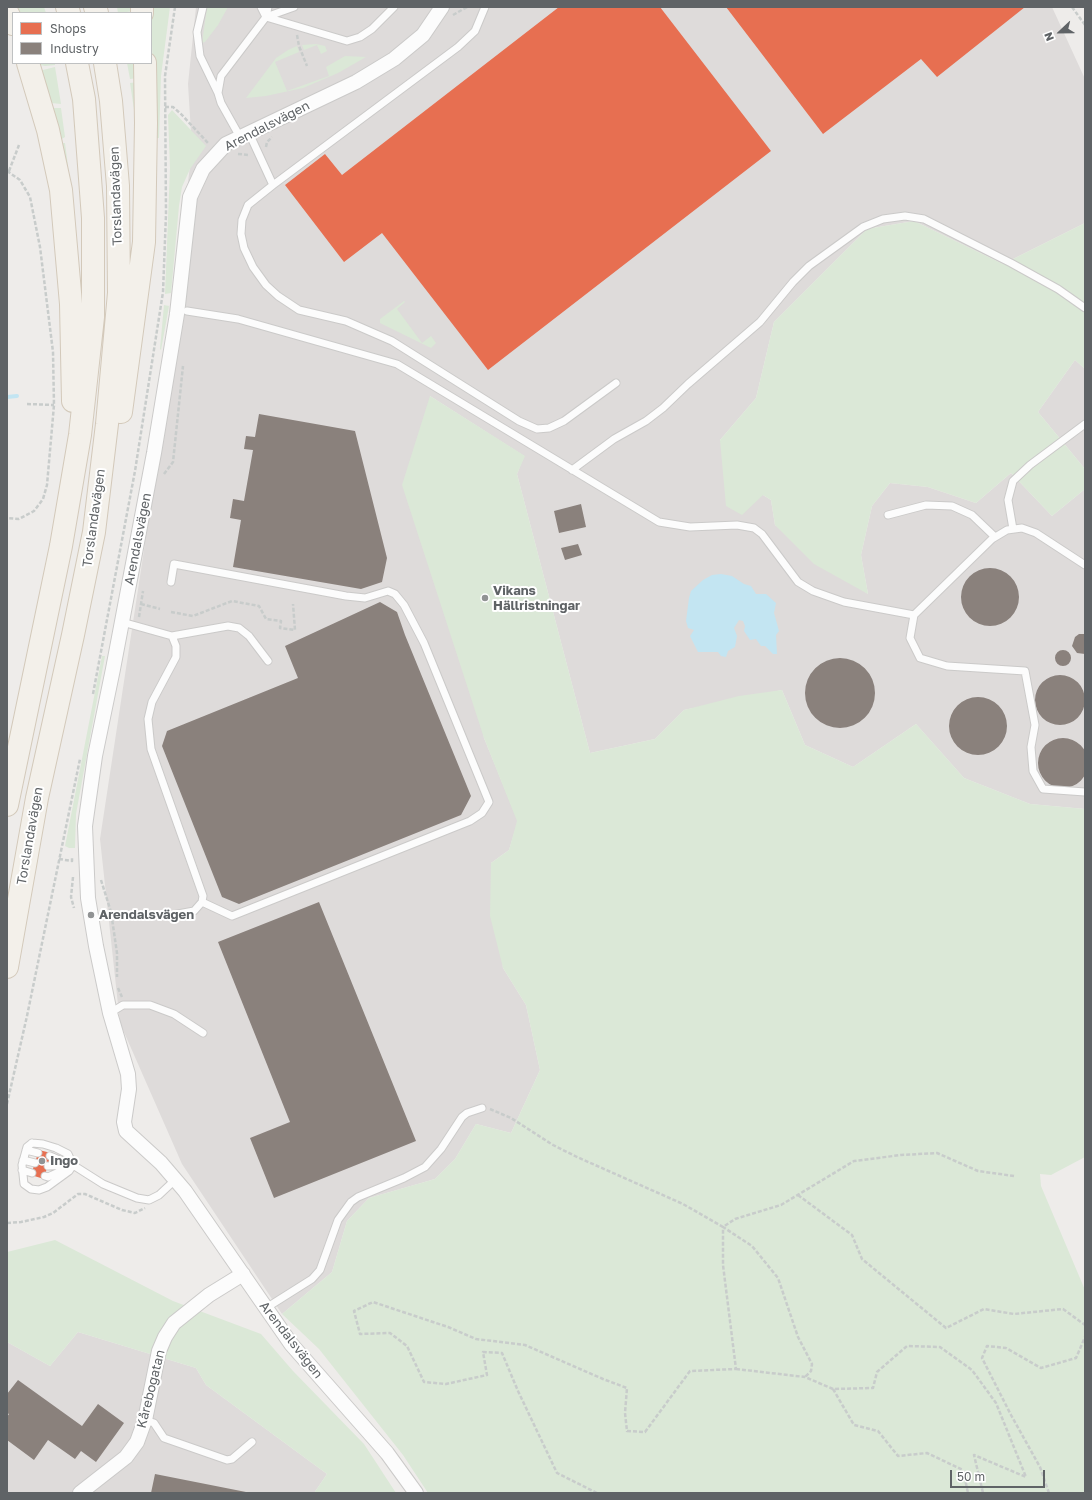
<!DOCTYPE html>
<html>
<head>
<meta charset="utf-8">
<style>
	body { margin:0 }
	#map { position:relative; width:1092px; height:1500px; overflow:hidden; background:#eeecea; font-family:"Golos Text",sans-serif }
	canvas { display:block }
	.frame { position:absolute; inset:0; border:8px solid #5f6366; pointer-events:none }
	.legend { position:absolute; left:12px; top:12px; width:140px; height:52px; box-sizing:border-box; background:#fff; border:1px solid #bfc1c2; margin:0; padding:5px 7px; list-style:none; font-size:12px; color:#5f6366 }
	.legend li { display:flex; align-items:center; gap:8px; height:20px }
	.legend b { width:20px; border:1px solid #bfc1c2 }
	.north { position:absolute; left:1040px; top:12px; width:40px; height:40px; -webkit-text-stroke:3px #fff; paint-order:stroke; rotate:248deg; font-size:11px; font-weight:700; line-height:16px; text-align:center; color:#5f6366 }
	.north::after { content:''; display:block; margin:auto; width:14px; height:18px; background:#5f6366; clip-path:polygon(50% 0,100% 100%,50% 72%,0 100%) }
	.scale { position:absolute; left:950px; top:1470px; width:95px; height:18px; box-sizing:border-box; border:2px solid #5f6366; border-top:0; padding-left:5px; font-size:12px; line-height:14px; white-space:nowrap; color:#5f6366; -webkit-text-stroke:3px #fff; paint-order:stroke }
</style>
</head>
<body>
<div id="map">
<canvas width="1092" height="1500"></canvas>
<div class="frame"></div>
<ul class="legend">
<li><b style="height:11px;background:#e76f51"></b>Shops</li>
<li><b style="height:11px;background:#8a817c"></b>Industry</li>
</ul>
<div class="north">N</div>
<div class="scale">50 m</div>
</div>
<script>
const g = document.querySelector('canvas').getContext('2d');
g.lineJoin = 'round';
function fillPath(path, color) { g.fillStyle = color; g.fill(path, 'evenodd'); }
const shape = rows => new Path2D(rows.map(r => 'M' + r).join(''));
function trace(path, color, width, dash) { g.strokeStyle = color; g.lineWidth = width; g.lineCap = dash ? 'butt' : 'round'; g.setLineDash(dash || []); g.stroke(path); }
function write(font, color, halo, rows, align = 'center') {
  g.font = font + ' "Golos Text",sans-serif'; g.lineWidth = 4; g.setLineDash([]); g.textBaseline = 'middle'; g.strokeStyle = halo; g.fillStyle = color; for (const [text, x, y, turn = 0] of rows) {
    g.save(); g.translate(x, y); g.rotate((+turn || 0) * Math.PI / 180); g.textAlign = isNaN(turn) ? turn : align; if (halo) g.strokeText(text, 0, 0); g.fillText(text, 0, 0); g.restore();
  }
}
fillPath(shape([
	[196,7,1052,7,1085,79,1085,223,1003,264,914,221,867,229,774,322,756,398,720,440,763,495,771,500,775,525,868,594,861,555,872,506,890,483,928,487,976,503,1011,473,1052,516,1085,489,1085,809,1030,804,964,778,916,724,853,767,805,745,782,690,684,710,655,739,590,753,517,474,524,456,430,396,484,738,518,821,509,850,491,863,503,968,526,1005,540,1070,511,1133,476,1124,455,1159,435,1179,369,1198,347,1221,332,1272,282,1314,182,1164,120,1023,100,839,144,550,192,149,188,84],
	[1075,360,1085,369,1085,469,1038,412],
	[78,1332,196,1368,206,1385,327,1474,314,1493,7,1493,7,1342,50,1366]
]), '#dedbda');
fillPath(shape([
	[13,7,44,7,46,13,15,13],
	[117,7,134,7,135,11,118,13],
	[149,7,170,7,161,76,159,138,155,138,151,13],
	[207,7,228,7,218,25,205,42,202,43],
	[316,44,325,46,327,51,321,54,317,45,304,50,302,45],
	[297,46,299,52,275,62,287,91,329,76,326,67,345,56,366,57,338,73,303,88,266,96,246,98,276,58,288,50],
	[36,63,55,63,55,65,45,66,40,65,40,68,43,70,55,67,61,104,51,103,52,108,61,108,65,137,60,140,61,143,65,143,71,189],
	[127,63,137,63,138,78,130,79],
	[139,82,135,116,130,83],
	[172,110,206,146,190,169,182,187,179,206,171,293,165,294,170,168,168,115],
	[914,221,1003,264,1085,223,1085,369,1075,360,1038,412,1085,469,1085,489,1052,516,1011,473,976,503,928,487,890,483,872,506,861,555,868,594,814,564,775,525,771,500,763,495,742,515,726,506,720,440,756,398,774,322,867,229],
	[404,301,405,302,397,309,422,343,431,336,436,343,431,348,380,323,380,319],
	[164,305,169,306,161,350,160,349],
	[430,396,525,456,517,474,590,753,655,739,684,710,739,696,782,690,805,745,853,767,916,724,964,778,1030,804,1085,809,1085,1157,1051,1175,1040,1174,1041,1186,1085,1290,1085,1493,428,1493,403,1455,319,1349,282,1314,332,1272,347,1221,369,1198,435,1179,455,1159,476,1124,511,1133,540,1070,526,1005,503,968,490,916,491,863,509,850,517,821,484,738,402,485],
	[102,656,105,656,76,814,75,848,69,848,65,846,66,841],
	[55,1240,173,1301,261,1334,293,1371,364,1444,396,1493,314,1493,327,1474,206,1385,196,1368,78,1332,50,1366,7,1342,7,1252]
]), '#dbe8d7');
fillPath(shape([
	[721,574,732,576,744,584,751,586,756,594,766,594,776,603,774,613,779,631,776,635,777,654,773,654,765,646,761,646,756,639,750,640,744,631,745,626,743,621,739,620,734,628,737,636,735,647,728,651,726,657,721,656,718,652,698,652,690,636,694,630,688,628,686,621,689,598,691,591,703,580,712,575]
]), '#c3e5f2');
fillPath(shape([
	[559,7,660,7,771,151,488,370,382,233,344,262,285,185,325,154,342,175],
	[726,7,1025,7,937,77,921,59,823,134],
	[39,1150,51,1153,44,1179,31,1175]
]), '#e76f51');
fillPath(shape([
	[259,414,355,431,387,558,382,582,361,589,233,567,241,520,230,518,233,499,244,501,253,450,244,449,246,436,255,437],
	[581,504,586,527,559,533,554,511],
	[578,544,582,555,565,560,561,548],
	'961 597a29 29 0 1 1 58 0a29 29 0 1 1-58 0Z',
	[380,602,397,612,405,635,471,796,461,815,239,904,222,897,162,746,167,731,298,678,285,646],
	[1079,634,1085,634,1085,654,1077,653,1072,646,1075,637],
	'1055 658a8 8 0 1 1 16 0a8 8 0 1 1-16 0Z',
	'805 693a35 35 0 1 1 70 0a35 35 0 1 1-70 0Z',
	'1035 700a25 25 0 1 1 50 0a25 25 0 1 1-50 0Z',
	'949 726a29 29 0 1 1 58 0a29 29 0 1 1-58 0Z',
	'1038 763a25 25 0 1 1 50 0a25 25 0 1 1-50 0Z',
	[319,902,416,1141,274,1198,250,1138,290,1122,218,942],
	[18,1380,82,1426,98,1404,124,1423,96,1462,81,1451,75,1459,48,1440,34,1460,7,1440,7,1417,9,1414,7,1413,7,1394],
	[155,1474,246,1492,246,1493,151,1493]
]), '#8a817c');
trace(shape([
	[7,397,17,396]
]), '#c3e5f2', 4);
const service = shape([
	[203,7,197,32,200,56,218,93],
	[261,7,266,17,347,41,360,37,372,29,394,7],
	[266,17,294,7],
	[249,133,273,185,248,205,242,220,241,234,244,248,253,267,266,285,278,296,299,310,346,321,392,341,519,421,537,429,549,428,564,421,616,383],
	[240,137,221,103,218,93,221,76,266,17,268,7],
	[273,185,458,47,475,31,485,7],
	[187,311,238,319,397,364,659,522,690,527,737,525,754,528,762,534,798,582,813,591,844,602,914,615],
	[572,470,614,439,646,421,663,408,688,384,760,322,793,282,809,266,863,227,883,219,905,216,924,219,1011,263,1058,289,1085,308],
	[888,515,926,505,952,506,972,515,995,537],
	[1013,529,1008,500,1013,481,1030,465,1085,424],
	[1085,565,1036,533,1022,528,1007,530,992,539,914,615,910,638,920,658,947,666,1025,671,1035,725,1031,747,1033,771,1043,789,1085,792],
	[171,582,174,564,346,596,365,598,388,591,395,594,404,605,424,643,489,802,482,813,470,821,232,916,202,902],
	[122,622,172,636,176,646,176,657,152,702,148,719,151,749,203,896,202,902,194,911,167,916],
	[172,636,228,626,239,628,249,636,268,661],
	[110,1013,123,1005,150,1005,174,1014,203,1033],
	[32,1143,43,1144,56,1148,68,1154,73,1165,69,1171,47,1187,39,1190,31,1189,24,1184,22,1165,27,1147,32,1143],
	[26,1150,38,1153],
	[50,1156,71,1165],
	[23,1160,35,1163],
	[48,1166,73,1165,103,1184,137,1198,149,1200,159,1195,176,1179],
	[22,1170,32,1173],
	[45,1176,48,1177,68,1168],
	[266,1308,312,1279,320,1270,338,1220,351,1202,358,1197,404,1178,425,1167,441,1149,462,1117,467,1113,482,1108],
	[145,1420,154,1423,164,1438,227,1460,232,1459,252,1442]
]);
const minor = shape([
	[80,1493,126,1457,137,1442,145,1420,159,1351,165,1337,174,1323,209,1295,243,1274],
	[416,1493,387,1453,291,1344,185,1191,161,1163,126,1131,124,1122,129,1089,128,1074,110,1013,96,946,88,898,85,826,95,756,113,669,154,453,177,314,190,197,203,169,226,144,356,82,394,59,423,35,442,7]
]);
const primary = shape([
	[67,7,69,13],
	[95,7,97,13],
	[142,7,142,13],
	[7,12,13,24],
	[28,63,48,130,61,190,71,304,73,401],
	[121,412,144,242,146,123,145,63],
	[7,805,61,546,80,435,93,317,93,218,84,99,77,63],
	[7,967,37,798,73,635,94,532,107,424,119,293,118,186,111,101,105,63]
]);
trace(service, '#cbcac9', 9);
trace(minor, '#cbcac9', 16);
trace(primary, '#d3c9ba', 24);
trace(shape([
	[1072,7,1085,25],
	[453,15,467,7],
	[297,35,299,46,307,66],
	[165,107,173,107,181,114,209,144],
	[266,147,267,142,272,137],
	[238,154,249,155],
	[7,171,20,180,30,197,40,247,53,352,54,405,47,485,43,499,34,511,19,519,7,518],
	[9,171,19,145],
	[27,404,54,405],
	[164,474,173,462,183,366],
	[141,604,160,609],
	[171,612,193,616,232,601,259,606,266,619,281,621,280,628,295,630,293,604],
	[139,617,143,591],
	[93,694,135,471,163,292,166,214,165,76,175,7],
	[59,859,72,861,72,858],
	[73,877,71,897,74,908],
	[101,880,111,912,117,953,117,977],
	[103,913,111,912],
	[118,988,122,997],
	[7,1104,27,1016,80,759],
	[490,1109,511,1118,553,1145,577,1157,683,1204,723,1227,735,1219,781,1205,854,1161,901,1155,937,1153,978,1171,1014,1176],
	[798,1195,852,1235,862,1259,946,1328,984,1309,1014,1314,1063,1309,1085,1325],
	[7,1223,21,1222,44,1217,53,1213,78,1194,85,1194,122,1210,135,1213,145,1208],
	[736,1369,805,1377,833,1389,873,1388,877,1372,907,1346,940,1347,972,1370,996,1403,1026,1477,974,1455,983,1493],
	[833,1389,854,1425,878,1431,898,1456,927,1453,963,1470,968,1493],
	[597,1493,557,1473,518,1391,502,1353,483,1352,487,1375,446,1384,424,1382,407,1346,390,1333,360,1334,354,1311,373,1302,448,1327,476,1339,525,1345,603,1379,627,1388,625,1413,627,1431,645,1432,690,1371,736,1369,723,1265,723,1227,752,1246,778,1278,798,1337,812,1364,811,1371,805,1377],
	[1049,1493,1040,1467,1011,1415,982,1358,987,1346,1006,1348,1041,1368,1076,1358,1085,1337]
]), '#c8cccb', 2.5, [4, 2]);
trace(service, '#fcfcfc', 7);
trace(minor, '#fcfcfc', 14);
trace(primary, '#f3f0ea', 22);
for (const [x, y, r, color] of [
	[485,598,4,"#919394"],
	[91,915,4,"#919394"],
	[42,1161,4,"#919394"]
]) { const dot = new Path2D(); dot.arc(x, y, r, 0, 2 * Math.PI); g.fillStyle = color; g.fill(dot); trace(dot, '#fff', 1.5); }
write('13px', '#5f6366', '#fff', [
	["Arendalsvägen",267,126,-27],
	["Torslandavägen",116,196,-92],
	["Torslandavägen",94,518,-82],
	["Arendalsvägen",138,539,-79],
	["Torslandavägen",30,836,-80],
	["Arendalsvägen",291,1340,52],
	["Kårebogatan",151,1389,-76]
]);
write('bold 13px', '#5f6366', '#fff', [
	["Vikans",493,591],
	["Hällristningar",493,606],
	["Arendalsvägen",99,915],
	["Ingo",50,1161]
], 'left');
</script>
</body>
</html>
